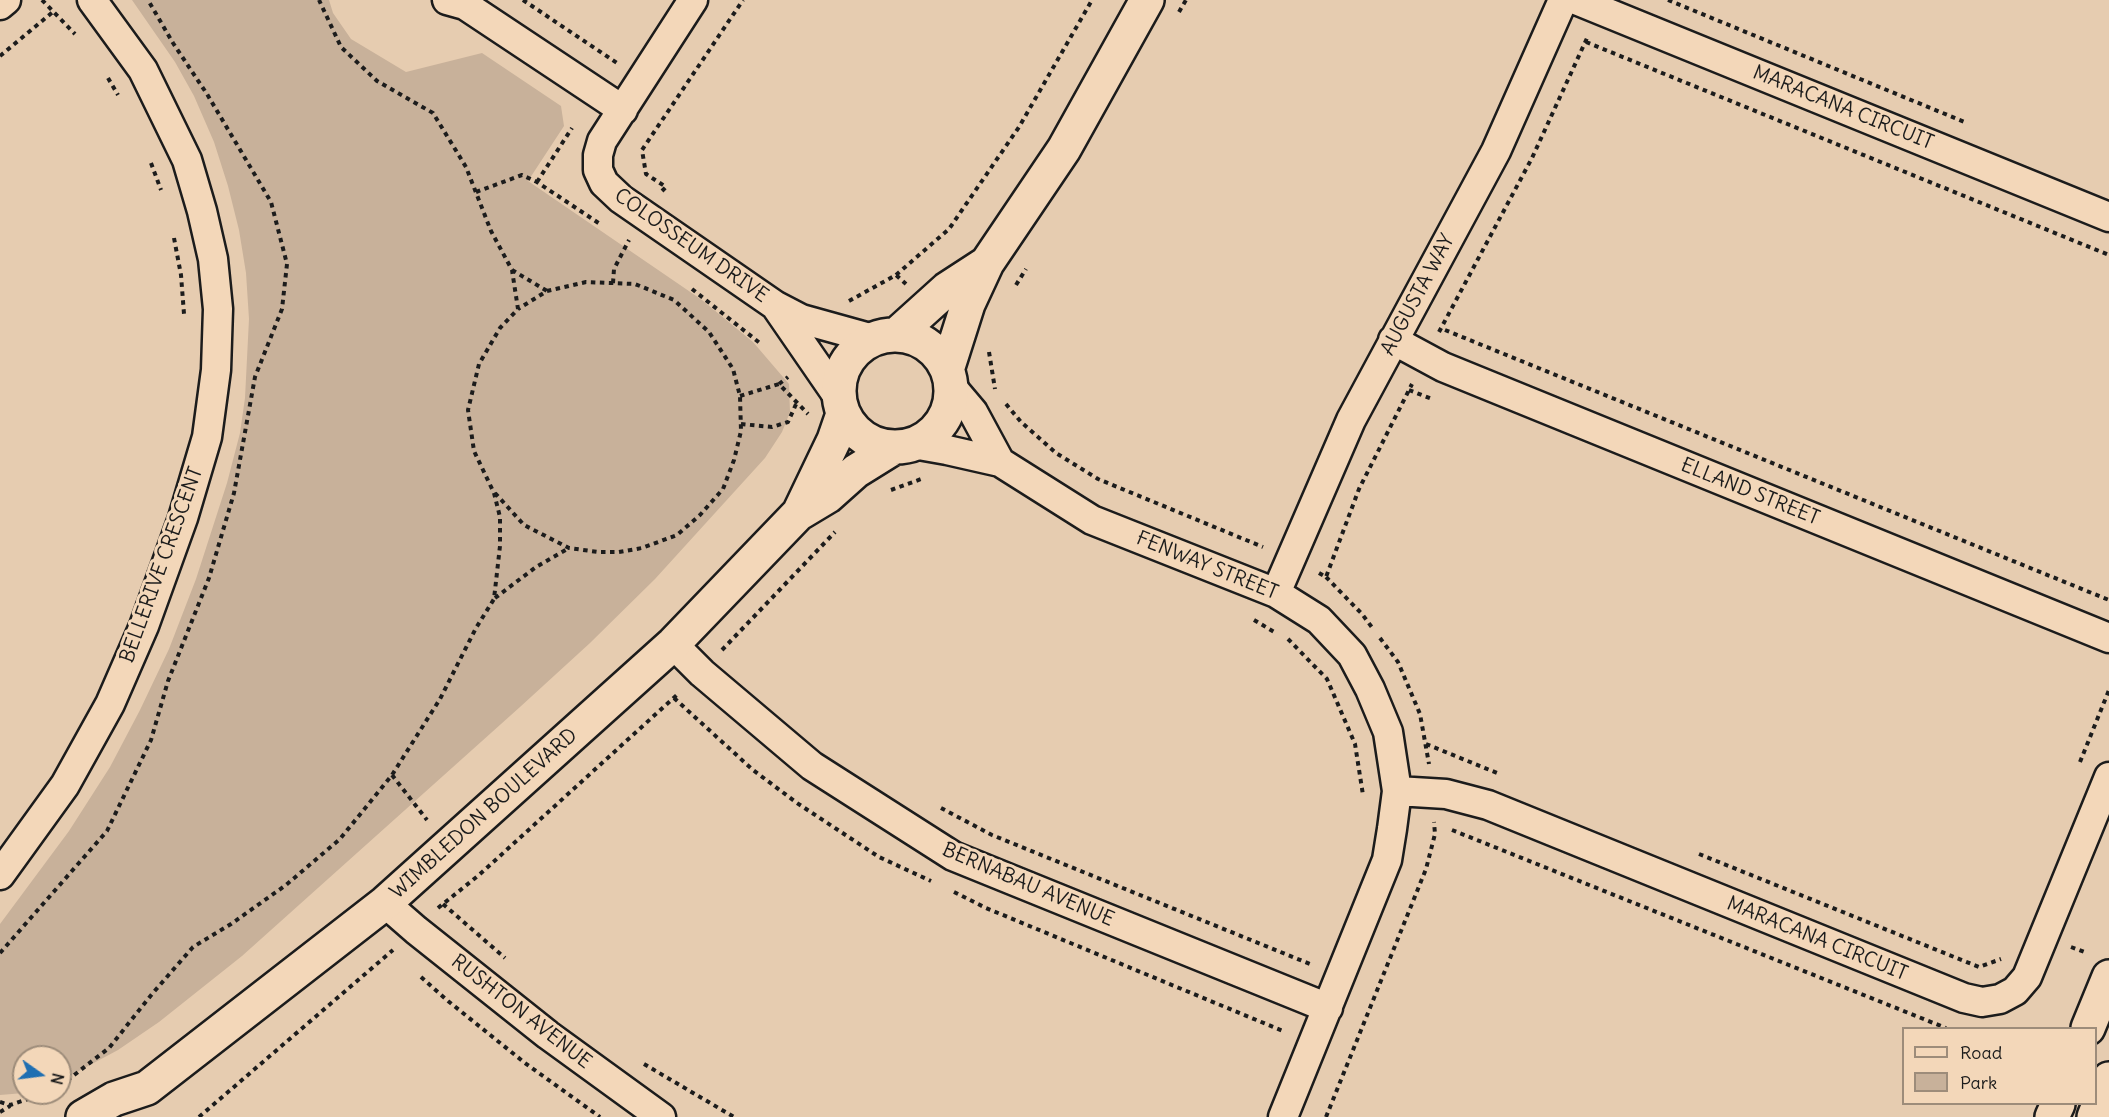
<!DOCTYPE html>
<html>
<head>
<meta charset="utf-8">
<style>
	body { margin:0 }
	#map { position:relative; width:2109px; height:1117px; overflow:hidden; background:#e6ccb0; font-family:Delius,sans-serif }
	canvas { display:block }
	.legend { position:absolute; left:1902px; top:1027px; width:195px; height:78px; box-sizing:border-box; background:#f3d7b9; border:2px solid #9d8c7a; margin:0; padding:8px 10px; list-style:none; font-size:18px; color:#1c1c1c }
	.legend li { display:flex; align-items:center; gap:12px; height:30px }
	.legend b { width:30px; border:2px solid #9d8c7a }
	.north { position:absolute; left:12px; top:1045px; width:60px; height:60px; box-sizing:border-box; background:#f3d7b9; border:2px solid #9d8c7a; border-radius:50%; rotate:104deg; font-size:16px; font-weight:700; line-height:24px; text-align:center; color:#1c1c1c }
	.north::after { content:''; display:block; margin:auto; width:21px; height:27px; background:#1f6fb2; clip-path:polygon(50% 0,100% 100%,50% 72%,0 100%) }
</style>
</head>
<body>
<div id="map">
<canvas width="2109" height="1117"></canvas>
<ul class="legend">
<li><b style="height:8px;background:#f3d7b9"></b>Road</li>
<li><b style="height:16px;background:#c8b19a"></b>Park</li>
</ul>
<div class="north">N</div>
</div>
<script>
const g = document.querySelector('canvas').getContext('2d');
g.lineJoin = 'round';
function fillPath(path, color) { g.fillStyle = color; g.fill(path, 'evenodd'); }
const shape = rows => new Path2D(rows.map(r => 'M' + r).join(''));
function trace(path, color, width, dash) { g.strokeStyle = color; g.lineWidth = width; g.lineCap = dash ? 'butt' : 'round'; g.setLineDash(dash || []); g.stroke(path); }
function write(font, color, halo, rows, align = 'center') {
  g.font = font + ' Delius,sans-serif'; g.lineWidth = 6; g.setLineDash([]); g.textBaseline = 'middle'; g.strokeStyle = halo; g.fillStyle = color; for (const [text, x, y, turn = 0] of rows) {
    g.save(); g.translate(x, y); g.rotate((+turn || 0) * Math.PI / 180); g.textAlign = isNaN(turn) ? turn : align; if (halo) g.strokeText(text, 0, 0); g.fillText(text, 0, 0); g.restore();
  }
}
fillPath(shape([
	[132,0,329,0,333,13,351,39,406,72,482,53,561,106,564,126,528,181,702,300,753,342,789,384,790,412,782,432,765,458,655,579,590,643,520,707,242,956,159,1022,118,1050,60,1081,60,1057,24,1057,24,1093,0,1095,0,924,69,831,110,767,140,710,169,649,196,579,227,483,240,433,245,398,249,319,246,273,239,230,228,186,214,142,194,96,175,62]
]), '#c8b19a');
const minor = shape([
	[447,0,465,5,623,110],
	[693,0,602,141,598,155,598,170,604,183,621,199,776,306,801,319,873,339],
	[1576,0,2109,217],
	[0,5,6,0],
	[777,308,839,398],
	[1393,340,1443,367,2109,638],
	[951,386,973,412,1000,462],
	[913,444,947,450,1000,462,1092,520,1276,593,1319,620,1352,655,1370,689,1388,732,1397,791,1392,829,1387,860,1283,1117],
	[1276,593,1351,420,1496,151,1563,0],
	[673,644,702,673,812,766,953,856,1328,1008],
	[1397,791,1446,794,1488,805,1964,998,1982,1002,2000,999,2015,991,2027,977,2109,777],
	[0,875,65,785,110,704,144,626,183,518,207,437,216,370,218,309,213,259,202,211,187,160,143,70,92,0],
	[385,903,416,930,548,1035,661,1117]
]);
const tertiary = shape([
	[896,335,947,289,987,263],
	'839 391a56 56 0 1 1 112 0a56 56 0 1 1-112 0Z',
	[947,370,968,304,987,263,1064,149,1147,0],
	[799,513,834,440,843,414],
	[2088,1028,2109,977],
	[83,1117,114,1099,147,1088,385,903,673,644,798,514,828,496,856,471,893,448],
	[2052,1117,2058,1104],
	[2094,1117,2109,1079]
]);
trace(minor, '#1c1c1c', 33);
trace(tertiary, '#1c1c1c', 38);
trace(shape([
	[42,0,75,34],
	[523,0,617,63],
	[1668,0,1967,123],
	[1179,12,1186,0],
	[1586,42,2109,255],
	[0,56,54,11],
	[108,78,118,95],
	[151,163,161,190],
	[537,182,572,128],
	[662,191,666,187,646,174,642,150,743,0],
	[476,192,522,175,537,182,600,224],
	[174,238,181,275,184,314],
	[512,270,547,291],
	[896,275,949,229,1019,127,1092,0],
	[613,283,614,269,629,240],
	[1016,285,1026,269],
	[692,289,761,344],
	[849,301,896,275,906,284],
	[1445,330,2109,600],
	[1439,332,1532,158,1588,36],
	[989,352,995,389],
	[779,384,788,377],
	[1409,390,1432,399],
	[740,396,779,384,808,414],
	[1006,404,1021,422,1056,453,1098,479,1263,547],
	[741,424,772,427,788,422,797,402],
	[891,490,924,478],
	[495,493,524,525,569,548,598,552,619,552,642,548,677,535,700,515,723,489,734,460,741,431,740,396,733,369,709,332,674,300,635,284,586,282,547,291,518,309],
	[1319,573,1326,577,1359,489,1412,384],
	[1326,577,1362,614,1374,630],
	[495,598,536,567,569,548],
	[1254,620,1276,633],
	[1380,638,1398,662,1420,714,1429,764],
	[1288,639,1327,679,1355,744,1363,795],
	[722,650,835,532],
	[674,698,753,770,797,803,879,857,931,881],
	[1426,744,1497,773],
	[2080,762,2109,690],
	[392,775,427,820],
	[941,808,992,835,1310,964],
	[1452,830,1946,1028],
	[1699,854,1979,967,2001,959],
	[954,892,986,908,1283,1031],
	[443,904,505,958],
	[438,908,479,875,679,693],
	[2071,947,2087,953],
	[0,953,107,831,151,740,168,681,209,578,234,493,255,377,282,309,287,264,271,202,207,94,173,43,148,0],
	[421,977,448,1001,525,1063,600,1117],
	[644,1064,734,1117],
	[60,1086,109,1048,152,994,193,947,231,924,286,885,340,839,392,775,440,699,476,628,494,599,500,546,500,517,494,493,474,451,468,410,479,364,500,328,518,309,512,270,491,231,466,167,433,113,377,81,341,47,319,0],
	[0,1102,10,1105,46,1093],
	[0,1112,10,1106],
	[199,1117,393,950],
	[1326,1117,1426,869,1435,834,1434,822]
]), '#1c1c1c', 4, [4.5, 4.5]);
trace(minor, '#f3d7b9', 28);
trace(tertiary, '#f3d7b9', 33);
write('20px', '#1c1c1c', '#f3d7b9', [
	["MARACANA CIRCUIT",1843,108,22],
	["COLOSSEUM DRIVE",691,246,35],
	["AUGUSTA WAY",1418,295,-62],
	["ELLAND STREET",1750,492,22],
	["BELLERIVE CRESCENT",162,565,-70],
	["FENWAY STREET",1207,566,22],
	["WIMBLEDON BOULEVARD",484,814,-42],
	["BERNABAU AVENUE",1028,885,23],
	["MARACANA CIRCUIT",1817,939,22],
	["RUSHTON AVENUE",521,1012,38]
]);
</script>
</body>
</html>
